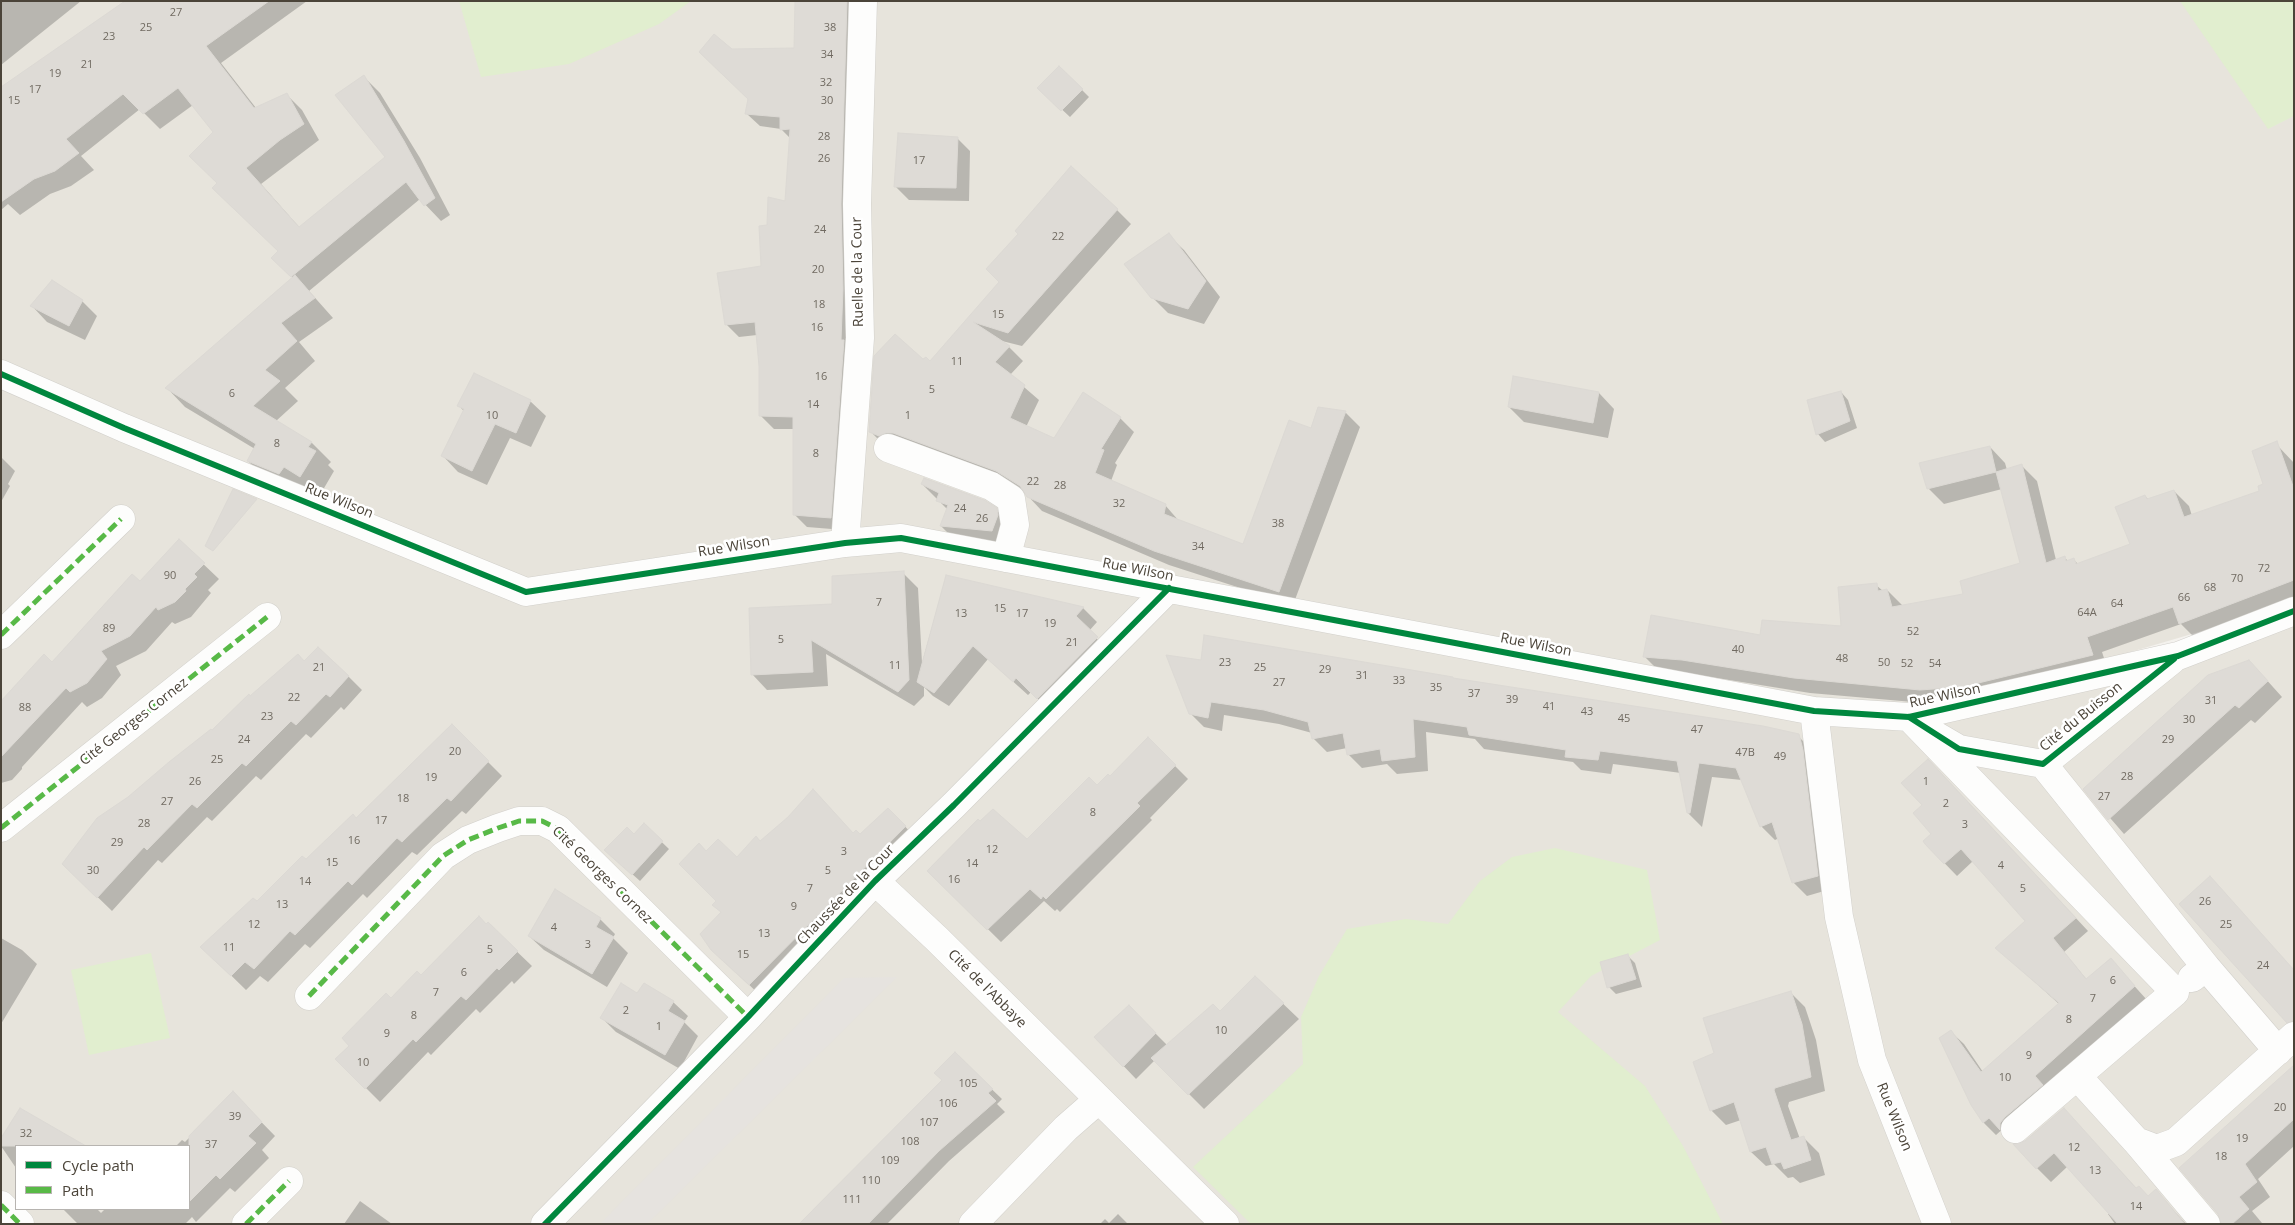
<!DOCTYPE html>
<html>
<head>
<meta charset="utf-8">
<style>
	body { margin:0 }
	#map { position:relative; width:2295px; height:1225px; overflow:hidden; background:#f4f2ee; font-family:"Open Sans",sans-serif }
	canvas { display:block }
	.frame { position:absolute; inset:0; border:2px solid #4b4439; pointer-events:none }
	.legend { position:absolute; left:15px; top:1145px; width:175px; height:65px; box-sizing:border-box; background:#fff; border:1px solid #b7b4b0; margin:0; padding:6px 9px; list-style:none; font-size:15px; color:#4b4439 }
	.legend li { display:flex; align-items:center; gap:10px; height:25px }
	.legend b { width:25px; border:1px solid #b7b4b0 }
</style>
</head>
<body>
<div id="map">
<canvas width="2295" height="1225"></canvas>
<div class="frame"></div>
<ul class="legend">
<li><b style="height:6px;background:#00873e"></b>Cycle path</li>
<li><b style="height:6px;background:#58b947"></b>Path</li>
</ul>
</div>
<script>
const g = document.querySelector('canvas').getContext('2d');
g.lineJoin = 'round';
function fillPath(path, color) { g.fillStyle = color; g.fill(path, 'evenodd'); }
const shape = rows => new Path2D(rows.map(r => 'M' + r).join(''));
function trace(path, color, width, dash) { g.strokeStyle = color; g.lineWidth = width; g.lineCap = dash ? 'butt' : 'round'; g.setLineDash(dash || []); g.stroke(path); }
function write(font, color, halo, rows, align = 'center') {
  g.font = font + ' "Open Sans",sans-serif'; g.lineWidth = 5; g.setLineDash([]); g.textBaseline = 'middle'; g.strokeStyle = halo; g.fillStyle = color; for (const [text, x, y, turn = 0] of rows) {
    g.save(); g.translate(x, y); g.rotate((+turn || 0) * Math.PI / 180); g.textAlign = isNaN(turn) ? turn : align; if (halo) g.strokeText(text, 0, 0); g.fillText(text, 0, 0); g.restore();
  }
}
fillPath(shape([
	[1,1,2294,1,2294,604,1974,698,2294,618,2294,1224,1,1224],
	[16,1146,189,1146,189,1209,16,1209]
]), '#e7e4dc');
fillPath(shape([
	[459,1,691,1,659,24,569,64,481,77],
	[2180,1,2294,1,2294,116,2268,129],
	[1555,848,1647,870,1660,940,1591,976,1558,1012,1645,1086,1683,1146,1723,1224,1251,1224,1193,1167,1303,1064,1301,1017,1319,976,1347,929,1406,919,1448,924,1480,881,1512,857],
	[151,953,170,1038,89,1055,71,970]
]), '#e1eecf');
fillPath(shape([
	[897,977,647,1224,600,1224,844,978]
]), '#e6e3df');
fillPath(shape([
	[1,1,81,1,1,65],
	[126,1,307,1,221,63,256,108,286,94,302,110,319,140,261,184,300,228,387,157,364,77,380,93,420,158,450,215,441,221,420,199,309,291,333,318,299,342,315,361,285,388,298,401,276,421,312,443,331,462,328,465,334,471,320,495,304,486,298,493,267,480,248,461,255,449,185,407,167,388,293,278,273,258,279,251,219,183,215,132,193,105,160,129,140,109,81,156,94,170,71,186,50,194,20,215,8,204,1,210,1,88],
	[796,1,865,1,844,530,807,527,794,514,794,429,774,429,761,416,762,387,757,335,739,337,726,324,762,267,768,226,786,203,791,139,781,129,760,126,747,114,749,99,732,50,795,50],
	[1059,67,1089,97,1070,117,1039,88],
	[899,134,957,138,970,151,969,201,909,200,895,186],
	[1117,210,1131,224,1022,346,998,340,1009,347,1023,361,1010,375,1039,400,1026,427,1055,439,1120,418,1134,432,1115,463,1117,465,1111,481,1165,505,1179,521,1243,545,1311,429,1319,409,1346,413,1360,427,1293,605,1169,565,1042,511,1026,494,1012,485,884,445,870,431,923,360,930,363,1001,282],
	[1168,235,1184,250,1220,297,1204,324,1168,313,1152,297],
	[82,301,97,316,85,340,47,322,32,306],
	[1841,392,1848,400,1857,428,1825,442,1818,434,1808,401],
	[1599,393,1614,409,1608,438,1524,422,1509,407],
	[530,401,546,416,531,447,510,438,487,485,458,472,443,456,464,411,459,406],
	[2278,446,2294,463,2294,601,2195,638,2181,624,2102,652,2108,670,1936,704,1810,693,1698,675,1660,672,1645,657,1762,636,1842,628,1876,585,1883,591,1887,590,1903,606,1964,595,2021,564,2002,489,1944,504,1928,488,1990,447,2005,463,2007,470,2022,466,2037,481,2056,560,2064,557,2068,561,2073,559,2079,565,2132,545,2145,496,2149,500,2174,491,2189,506,2192,516,2260,492,2265,484],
	[1,457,15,471,8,484,10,486,1,502],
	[922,484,996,509,1010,524,1006,545,955,540,941,526,948,510],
	[179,541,219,579,208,590,211,593,191,617,175,624,172,622,146,651,116,666,121,675,102,698,87,707,82,702,22,767,22,769,12,780,1,783,1,703,52,663,140,583],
	[903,573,918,588,922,663,946,576,1083,608,1097,622,1089,631,1111,653,1052,713,1031,692,1028,695,988,659,949,706,933,696,924,687,924,696,914,706,826,654,828,686,767,690,752,674,833,605],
	[1202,662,1454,680,1798,736,1812,750,1831,889,1807,896,1793,882,1779,838,1775,840,1761,826,1742,780,1712,777,1702,827,1688,813,1681,773,1613,764,1611,774,1581,770,1573,762,1484,749,1475,739,1426,732,1428,771,1397,774,1387,764,1362,768,1348,754,1347,748,1327,752,1313,738,1312,733,1279,724,1224,715,1222,731,1204,727,1190,713],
	[305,663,348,676,362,690,344,710,341,707,311,738,306,734,261,780,256,776,212,821,207,817,162,863,158,860,112,911,78,878,129,798,212,732,250,697],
	[2264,677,2282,697,2255,723,2251,720,2124,834,2085,789],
	[452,726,502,776,466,814,462,811,417,855,412,852,367,898,363,894,310,948,305,944,268,982,260,976,246,990,202,947,356,819],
	[1148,739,1188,779,1150,818,1152,820,1060,912,1057,909,1055,911,1044,901,1001,942,929,871,1027,841,1110,778],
	[1941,774,2088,931,2064,952,2087,980,2110,959,2147,1000,1996,1135,1984,1123,1972,1104,1951,1032,1964,1044,1983,1072,2059,1004,1997,948,2026,921,1973,861,1957,876,1926,844,1933,834,1923,806],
	[888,809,919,841,763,998,726,963,722,912,706,852,738,859,760,843,853,834,860,836],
	[644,825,669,849,640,881,613,857],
	[600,919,615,934,613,938,628,953,607,987,544,950,529,936],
	[488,924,532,966,514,984,512,981,480,1013,476,1009,431,1055,428,1052,380,1102,337,1059,391,999],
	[1,938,22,950,37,964,1,1024],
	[1628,956,1635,963,1642,987,1616,994,1609,987],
	[1255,977,1299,1019,1204,1109,1155,1060,1136,1079,1096,1037,1129,1007,1167,1045,1220,1012],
	[1790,992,1805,1007,1816,1040,1825,1091,1789,1102,1788,1106,1800,1139,1804,1138,1819,1153,1825,1175,1800,1183,1793,1177,1788,1178,1774,1164,1766,1166,1751,1152,1741,1120,1726,1125,1711,1110,1716,1054],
	[638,995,673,1002,688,1016,684,1022,698,1036,680,1069,616,1032,602,1018],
	[955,1054,1002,1099,997,1104,1005,1112,949,1161,887,1224,801,1224,944,1081],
	[2294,1067,2294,1146,2258,1179,2270,1197,2252,1211,2262,1223,2222,1224,2219,1213],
	[233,1093,275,1136,262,1150,269,1158,235,1192,230,1188,196,1222,192,1217,185,1224,78,1224,63,1209,97,1209,101,1213,105,1209,189,1209,189,1146,176,1146,182,1140,185,1142],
	[20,1110,82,1146,16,1146,16,1168,1,1146,1,1141],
	[2064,1110,2137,1189,2148,1198,2156,1191,2186,1224,2115,1224,2108,1214,2110,1212,2068,1166,2051,1182,2037,1168,2026,1142],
	[360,1201,392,1224,344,1224],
	[1118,1214,1128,1224,1100,1224,1105,1219,1109,1223]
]), '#0003');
const building = shape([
	[125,1,269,1,206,46,254,108,287,93,304,124,280,140,246,168,299,227,385,157,335,95,364,75,404,141,435,198,424,206,406,182,291,277,271,258,278,251,212,188,217,183,189,156,213,132,178,88,143,114,123,94,66,139,79,153,55,171,34,179,1,202,1,87,125,1],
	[795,1,847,1,841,204,843,289,841,340,844,340,831,518,793,515,793,417,759,416,759,366,755,322,725,325,717,273,761,266,759,226,767,225,768,197,785,201,790,129,780,130,780,117,745,114,748,99,699,52,714,34,732,49,794,48,795,1],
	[1059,66,1083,89,1061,111,1037,88,1059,66],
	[898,133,958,137,956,188,894,187,898,133],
	[1071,166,1118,209,1008,333,973,322,1010,346,995,362,1025,385,1010,418,1054,438,1083,392,1121,417,1101,449,1104,450,1095,473,1166,504,1164,514,1243,544,1289,420,1311,428,1318,407,1346,411,1279,592,1154,551,1027,497,1020,486,996,471,893,433,886,433,879,436,869,432,874,356,895,334,923,359,926,357,930,361,999,282,986,269,1018,234,1015,231,1071,166],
	[1169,233,1206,281,1188,309,1151,298,1124,264,1169,233],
	[295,275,315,298,281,323,297,341,265,370,280,381,253,406,312,442,308,447,316,451,300,477,284,467,279,474,247,461,256,444,165,388,295,275],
	[52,280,83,300,69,326,30,306,52,280],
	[474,373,531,400,516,433,495,424,472,471,441,456,464,409,457,406,474,373],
	[1513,376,1599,392,1593,423,1508,407,1513,376],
	[1841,391,1850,421,1816,435,1807,400,1841,391],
	[2277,441,2294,489,2294,580,2179,624,2173,607,2087,637,2093,655,1962,687,1920,690,1794,678,1682,660,1643,657,1651,615,1760,635,1762,620,1841,626,1838,587,1877,583,1878,591,1887,589,1892,607,1963,594,1960,581,2020,563,1996,472,1927,489,1919,463,1990,446,1996,472,2022,464,2046,563,2065,556,2066,561,2074,558,2076,564,2130,544,2115,507,2145,495,2147,499,2174,490,2184,517,2259,491,2258,486,2263,484,2252,451,2277,441],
	[924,478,984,500,997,508,998,515,992,531,940,526,948,505,936,501,939,493,921,484,924,478],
	[233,489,257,499,213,551,205,546,233,489],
	[179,539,205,563,194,574,197,577,185,589,186,591,175,602,158,610,156,607,130,636,101,651,107,659,87,683,70,692,66,688,1,757,1,701,44,654,52,662,132,574,140,581,179,539],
	[904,571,909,680,898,692,811,640,813,672,751,675,749,608,832,604,832,576,904,571],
	[946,575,1084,607,1076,616,1098,637,1037,699,1016,678,1013,682,973,646,934,693,917,682,946,575],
	[1204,635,1453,677,1453,678,1763,726,1799,734,1803,750,1818,876,1792,883,1772,822,1760,827,1736,768,1699,763,1690,813,1687,813,1677,761,1600,751,1598,760,1565,757,1566,750,1469,735,1467,727,1413,719,1415,757,1382,761,1380,749,1347,755,1343,733,1312,739,1308,722,1264,710,1211,702,1208,718,1189,714,1166,655,1201,660,1204,635],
	[318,647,349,676,330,697,326,694,296,725,291,721,246,766,242,763,197,808,192,804,147,850,144,847,97,898,62,864,97,818,128,797,169,762,211,729,212,730,249,694,250,696,298,654,304,661,318,647],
	[2249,660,2268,681,2239,708,2235,705,2108,820,2083,789,2208,675,2249,660],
	[452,724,489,761,451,801,447,798,402,842,397,838,352,885,348,881,295,935,290,931,254,969,245,962,231,976,200,947,253,898,257,901,302,856,306,859,353,814,356,818,452,724],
	[1148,737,1176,765,1137,803,1140,806,1046,899,1043,896,1041,899,1030,889,987,930,927,871,978,819,980,821,993,809,1027,839,1089,777,1097,785,1108,774,1110,776,1148,737],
	[1928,759,2076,918,2053,938,2086,979,2111,958,2135,986,2035,1076,2043,1085,2005,1117,2000,1123,2000,1130,1989,1118,1983,1123,1971,1105,1939,1038,1951,1030,1981,1072,2059,1003,1995,948,2025,921,1961,849,1944,864,1925,844,1923,841,1931,834,1913,813,1922,805,1901,783,1928,759],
	[813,789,853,833,856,830,860,834,888,808,906,826,749,985,711,950,700,934,721,912,712,905,716,901,679,864,699,843,706,851,718,839,737,857,756,836,760,841,788,817,813,789],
	[644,823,663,841,632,875,604,850,627,827,634,834,644,823],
	[2210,876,2294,970,2294,1021,2287,1023,2179,904,2210,876],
	[555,889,601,918,596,927,614,937,592,974,528,936,555,889],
	[479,916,486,924,488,922,518,951,499,970,497,968,466,1000,461,996,416,1042,413,1039,365,1089,335,1059,349,1046,342,1038,386,993,391,998,417,971,421,975,479,916],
	[1628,954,1636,979,1607,988,1600,962,1628,954],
	[1255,976,1284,1003,1188,1095,1151,1058,1213,1004,1220,1011,1255,976],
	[621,983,637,993,644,983,674,1001,668,1011,685,1021,665,1055,600,1018,621,983],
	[1791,991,1802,1024,1811,1077,1775,1088,1774,1090,1791,1140,1804,1136,1811,1160,1784,1169,1781,1162,1772,1164,1766,1147,1750,1152,1734,1102,1710,1111,1693,1062,1714,1053,1703,1018,1791,991],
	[1129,1005,1156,1033,1123,1067,1094,1037,1129,1005],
	[955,1052,993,1089,988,1093,996,1101,939,1151,868,1224,799,1224,942,1080,934,1073,955,1052],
	[2294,1065,2294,1119,2245,1164,2257,1182,2239,1197,2249,1209,2232,1224,2221,1224,2218,1214,2179,1168,2294,1065],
	[233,1091,262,1122,248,1136,256,1143,220,1179,216,1175,189,1202,189,1136,233,1091],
	[20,1108,86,1146,1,1146,1,1138,20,1108],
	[2064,1108,2136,1188,2139,1186,2148,1196,2156,1189,2185,1224,2118,1224,2054,1153,2036,1169,2013,1144,2025,1141,2064,1108]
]);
fillPath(building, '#dedbd6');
trace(building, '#dcd9d4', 1);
const minor = shape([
	[1,374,124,428,526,592,845,543,901,538,1814,711,1909,717,2178,656,2294,611],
	[888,448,991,486,1011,499,1015,525,1006,558],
	[845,543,860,338,857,204,863,1],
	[1,635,121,519],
	[1814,711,1839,917,1872,1060,1937,1224],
	[1909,717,2175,992,2015,1129],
	[1935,735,1959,749,2043,764,2206,967],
	[2043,764,2172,660],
	[1,828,267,617],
	[875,881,937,939,1225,1224],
	[2192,978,2206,967,2278,1051],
	[309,996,443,856,468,840,498,828,519,821,542,821,558,829,748,1017],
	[2077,1076,2136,1141,2157,1149,2176,1142,2294,1036],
	[2136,1141,2206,1224],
	[1,1205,20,1224],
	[246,1224,289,1181],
	[545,1224,748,1017,875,881,954,805,1169,588],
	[973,1224,1066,1128,1098,1100]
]);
trace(minor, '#d2d0cb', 29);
trace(minor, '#fdfdfc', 28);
trace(shape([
	[1,635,121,519],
	[1,828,267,617],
	[309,996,443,856,468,840,498,828,519,821,542,821,558,829,748,1017],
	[1,1205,20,1224],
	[246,1224,289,1181]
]), '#58b947', 5, [10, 5]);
trace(shape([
	[1,374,124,428,526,592,845,543,901,538,1814,711,1909,717,2178,656,2294,611],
	[1909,717,1959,749,2043,764,2174,659],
	[545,1224,748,1017,875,881,954,805,1169,588]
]), '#00873e', 6);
write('11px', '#706a61', null, [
	["27",176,13],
	["25",146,28],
	["38",830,28],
	["23",109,37],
	["34",827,55],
	["21",87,65],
	["19",55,74],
	["32",826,83],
	["17",35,90],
	["15",14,101],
	["30",827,101],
	["28",824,137],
	["26",824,159],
	["17",919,161],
	["24",820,230],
	["22",1058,237],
	["20",818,270],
	["18",819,305],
	["15",998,315],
	["16",817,328],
	["11",957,362],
	["16",821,377],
	["5",932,390],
	["6",232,394],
	["14",813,405],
	["10",492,416],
	["1",908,416],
	["8",277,444],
	["8",816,454],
	["22",1033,482],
	["28",1060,486],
	["32",1119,504],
	["24",960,509],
	["26",982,519],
	["38",1278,524],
	["34",1198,547],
	["72",2264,569],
	["90",170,576],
	["70",2237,579],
	["68",2210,588],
	["66",2184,598],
	["7",879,603],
	["64",2117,604],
	["15",1000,609],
	["64A",2087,613],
	["13",961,614],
	["17",1022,614],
	["19",1050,624],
	["89",109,629],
	["52",1913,632],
	["5",781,640],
	["21",1072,643],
	["40",1738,650],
	["48",1842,659],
	["23",1225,663],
	["50",1884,663],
	["52",1907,664],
	["54",1935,664],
	["11",895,666],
	["21",319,668],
	["25",1260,668],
	["29",1325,670],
	["31",1362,676],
	["33",1399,681],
	["27",1279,683],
	["35",1436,688],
	["37",1474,694],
	["22",294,698],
	["39",1512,700],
	["31",2211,701],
	["41",1549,707],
	["88",25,708],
	["43",1587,712],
	["23",267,717],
	["45",1624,719],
	["30",2189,720],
	["47",1697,730],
	["24",244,740],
	["29",2168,740],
	["20",455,752],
	["47B",1745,753],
	["49",1780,757],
	["25",217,760],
	["28",2127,777],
	["19",431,778],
	["26",195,782],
	["1",1926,782],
	["27",2104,797],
	["18",403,799],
	["27",167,802],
	["2",1946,804],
	["8",1093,813],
	["17",381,821],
	["28",144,824],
	["3",1965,825],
	["16",354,841],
	["29",117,843],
	["12",992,850],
	["3",844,852],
	["15",332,863],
	["14",972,864],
	["4",2001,866],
	["30",93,871],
	["5",828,871],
	["16",954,880],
	["14",305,882],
	["7",810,889],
	["5",2023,889],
	["26",2205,902],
	["13",282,905],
	["9",794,907],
	["12",254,925],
	["25",2226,925],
	["4",554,928],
	["13",764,934],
	["3",588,945],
	["11",229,948],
	["5",490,950],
	["15",743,955],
	["24",2263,966],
	["6",464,973],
	["6",2113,981],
	["7",436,993],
	["7",2093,999],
	["2",626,1011],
	["8",414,1016],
	["8",2069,1020],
	["1",659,1027],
	["10",1221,1031],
	["9",387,1034],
	["9",2029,1056],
	["10",363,1063],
	["10",2005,1078],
	["105",968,1084],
	["106",948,1104],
	["20",2280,1108],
	["39",235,1117],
	["107",929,1123],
	["32",26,1134],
	["19",2242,1139],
	["108",910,1142],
	["37",211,1145],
	["12",2074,1148],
	["18",2221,1157],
	["109",890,1161],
	["13",2095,1171],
	["110",871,1181],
	["111",852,1200],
	["14",2136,1207]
]);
write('14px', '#4b4439', '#fff', [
	["Ruelle de la Cour",858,272,-91],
	["Rue Wilson",339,501,22],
	["Rue Wilson",734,547,-9],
	["Rue Wilson",1138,570,11],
	["Rue Wilson",1536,645,11],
	["Rue Wilson",1945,696,-12],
	["Cité du Buisson",2081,717,-39],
	["Cité Georges Cornez",134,722,-38],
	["Cité Georges Cornez",602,875,44],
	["Chaussée de la Cour",846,895,-46],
	["Cité de l'Abbaye",987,989,45],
	["Rue Wilson",1894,1117,68]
]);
</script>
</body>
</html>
